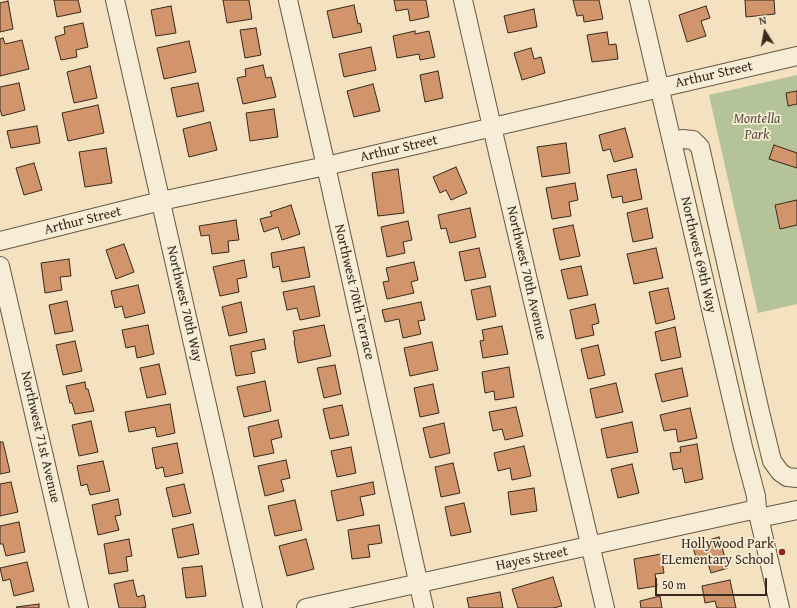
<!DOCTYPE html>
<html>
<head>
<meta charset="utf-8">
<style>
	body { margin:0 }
	#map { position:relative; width:797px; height:608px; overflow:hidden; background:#f3e1c0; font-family:"Gentium Book Plus",serif }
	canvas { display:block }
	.north { position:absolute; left:745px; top:12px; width:40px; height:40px; -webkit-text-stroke:3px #f7ecd6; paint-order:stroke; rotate:349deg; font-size:11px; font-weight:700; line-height:16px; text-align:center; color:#37291c }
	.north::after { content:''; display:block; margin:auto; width:14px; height:18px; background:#37291c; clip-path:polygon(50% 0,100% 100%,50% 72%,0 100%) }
	.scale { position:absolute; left:655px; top:578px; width:112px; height:18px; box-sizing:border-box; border:2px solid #37291c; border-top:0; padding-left:5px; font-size:12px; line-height:14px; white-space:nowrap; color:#37291c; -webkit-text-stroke:3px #f7ecd6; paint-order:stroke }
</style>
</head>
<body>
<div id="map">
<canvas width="797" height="608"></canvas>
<div class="north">N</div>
<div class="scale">50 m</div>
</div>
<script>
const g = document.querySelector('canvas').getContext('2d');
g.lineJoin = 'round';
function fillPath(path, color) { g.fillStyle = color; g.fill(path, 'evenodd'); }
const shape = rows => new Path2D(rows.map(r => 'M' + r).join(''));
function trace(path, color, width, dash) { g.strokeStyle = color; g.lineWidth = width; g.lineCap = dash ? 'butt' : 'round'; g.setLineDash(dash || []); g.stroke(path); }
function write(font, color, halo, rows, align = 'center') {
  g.font = font + ' "Gentium Book Plus",serif'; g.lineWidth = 3.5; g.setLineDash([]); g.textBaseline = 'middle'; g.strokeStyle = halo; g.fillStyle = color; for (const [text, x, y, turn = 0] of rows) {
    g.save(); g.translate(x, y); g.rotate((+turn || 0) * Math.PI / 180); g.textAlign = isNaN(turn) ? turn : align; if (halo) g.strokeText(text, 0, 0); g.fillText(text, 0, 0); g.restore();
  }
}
fillPath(shape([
	[797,75,797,304,758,313,709,95]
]), '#b4c498');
const building = shape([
	[54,0,78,0,81,12,57,17,54,0],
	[223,0,249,0,252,19,227,23,223,0],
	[394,0,426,0,429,17,410,21,408,9,396,11,394,0],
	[573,0,599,0,603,19,584,22,583,15,577,16,573,0],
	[745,0,774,0,775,14,746,17,745,0],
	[8,1,13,29,0,32,0,3,8,1],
	[354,5,358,24,360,23,362,32,333,38,327,11,354,5],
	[171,6,176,33,156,36,151,10,171,6],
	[706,6,710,18,701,21,706,36,687,42,679,15,706,6],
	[534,9,537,27,508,33,504,16,534,9],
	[83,23,88,47,76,50,77,57,61,60,55,37,65,34,64,27,83,23],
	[256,28,261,55,245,58,240,30,256,28],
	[415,31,415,34,429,31,435,57,420,60,419,54,397,58,393,36,415,31],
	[607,32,609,45,616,44,618,59,592,62,587,35,607,32],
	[3,38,5,44,22,40,29,69,0,76,0,39,3,38],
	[189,41,196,72,164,79,157,48,189,41],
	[371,47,376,70,344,77,339,54,371,47],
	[531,48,534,59,541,57,545,73,522,80,514,53,531,48],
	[263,65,266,78,271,77,276,97,243,104,237,78,246,76,245,69,263,65],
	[90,66,97,98,74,103,67,72,90,66],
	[438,71,443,98,425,102,420,75,438,71],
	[19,83,25,110,2,116,0,109,0,87,19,83],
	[198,83,204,111,177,117,171,88,198,83],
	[373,84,380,111,354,117,347,91,373,84],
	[797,91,797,104,788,106,786,93,797,91],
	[98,105,104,133,68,141,62,113,98,105],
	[274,109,278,137,250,141,246,113,274,109],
	[210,122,217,150,189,157,183,129,210,122],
	[37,126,40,143,11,148,7,131,37,126],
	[625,128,633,157,614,162,610,149,603,151,599,135,625,128],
	[566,143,570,173,542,177,537,147,566,143],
	[774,145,797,153,797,168,769,159,774,145],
	[106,148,112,183,85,187,79,152,106,148],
	[34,163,42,190,24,195,16,168,34,163],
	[456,167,467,193,451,200,446,190,440,193,433,177,456,167],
	[398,169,404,213,378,216,372,173,398,169],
	[636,169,642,199,623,203,622,196,612,198,607,175,636,169],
	[575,183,578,200,569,202,571,216,552,219,546,188,575,183],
	[797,200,797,225,780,229,775,205,797,200],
	[291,205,300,234,282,240,278,227,264,232,260,219,272,216,270,212,291,205],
	[470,208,476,237,450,243,446,228,441,229,438,215,470,208],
	[647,208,653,238,633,242,627,213,647,208],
	[236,220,239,240,228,241,229,252,212,254,209,235,201,236,199,226,236,220],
	[408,221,412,240,403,242,405,253,387,257,381,227,408,221],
	[573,225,580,256,560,260,553,229,573,225],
	[124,244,134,272,116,279,106,250,124,244],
	[304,247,310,277,282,282,279,266,273,268,271,253,304,247],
	[479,248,486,277,465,281,459,252,479,248],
	[656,248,663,278,634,284,627,254,656,248],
	[69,259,71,276,60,277,62,290,45,293,41,263,69,259],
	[244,260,247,277,237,279,239,292,220,296,213,267,244,260],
	[414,262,418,280,411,282,414,293,387,299,383,282,389,281,386,268,414,262],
	[581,266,588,295,568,299,561,270,581,266],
	[138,285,145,313,125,318,122,306,115,308,111,291,138,285],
	[314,286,320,316,300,320,297,308,287,310,283,292,314,286],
	[490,286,496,316,477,320,471,290,490,286],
	[668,288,675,319,656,324,649,292,668,288],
	[67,301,73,331,55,334,49,305,67,301],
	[241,302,247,332,229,336,222,307,241,302],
	[421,302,425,320,418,321,421,334,403,338,399,319,385,322,382,310,421,302],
	[595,304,599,323,592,325,594,335,576,339,570,310,595,304],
	[148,325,154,354,137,358,135,346,126,348,122,330,148,325],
	[324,325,331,356,298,363,294,341,295,341,293,331,324,325],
	[502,326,508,354,483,358,480,341,484,340,482,330,502,326],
	[675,327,681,357,661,361,655,332,675,327],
	[264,339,266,349,251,352,255,373,236,376,230,346,264,339],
	[75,341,82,371,63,375,56,345,75,341],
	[432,342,438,370,410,376,404,348,432,342],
	[598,345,605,375,588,379,581,349,598,345],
	[159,364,166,394,147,398,140,368,159,364],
	[335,365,341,394,324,398,317,368,335,365],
	[509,367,514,397,495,400,494,391,485,393,482,372,509,367],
	[682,368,688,396,662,402,655,374,682,368],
	[265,381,271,411,244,417,237,387,265,381],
	[85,382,86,389,88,389,94,411,75,414,72,403,70,403,66,386,85,382],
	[616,383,623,412,596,418,590,389,616,383],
	[433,384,439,413,420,417,414,388,433,384],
	[170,404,175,433,157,437,155,427,129,432,125,412,170,404],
	[342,405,349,435,330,439,323,409,342,405],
	[516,407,523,436,505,440,502,429,493,431,489,412,516,407],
	[690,408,697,438,678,442,676,429,664,431,660,415,690,408],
	[278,420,282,437,271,440,274,453,254,457,248,427,278,420],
	[91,421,98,452,79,456,72,425,91,421],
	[632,422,638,452,607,458,601,429,632,422],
	[444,423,450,453,430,458,423,428,444,423],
	[0,442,3,442,10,472,0,474,0,442],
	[177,443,183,473,165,477,163,467,156,469,152,448,177,443],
	[697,444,703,479,685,483,682,468,673,470,670,453,681,452,680,447,697,444],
	[524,446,531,476,512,480,510,468,498,471,494,453,524,446],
	[351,447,356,473,337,477,331,451,351,447],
	[286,460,290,478,281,480,284,491,265,496,258,466,286,460],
	[103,461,110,491,90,495,87,484,81,486,77,466,103,461],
	[453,463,460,493,441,497,435,467,453,463],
	[632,464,639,493,618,498,611,469,632,464],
	[11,482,18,512,0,516,0,484,11,482],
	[373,482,375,494,360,497,364,515,337,521,331,491,373,482],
	[184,484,191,513,173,517,166,488,184,484],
	[534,488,537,511,511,515,508,492,534,488],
	[118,499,121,515,115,516,119,530,98,535,92,505,118,499],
	[295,500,302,530,275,536,268,506,295,500],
	[464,503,471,532,451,536,445,507,464,503],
	[19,522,25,552,6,556,3,544,0,544,0,526,19,522],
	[193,524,199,554,178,558,172,529,193,524],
	[379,525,382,543,368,545,370,557,352,559,348,530,379,525],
	[719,537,728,568,711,573,706,557,697,560,692,545,719,537],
	[129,539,132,556,126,557,128,571,109,574,104,544,129,539],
	[306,539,314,569,287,576,279,546,306,539],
	[661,554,664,573,655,574,657,586,638,589,634,559,661,554],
	[27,562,34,591,14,596,10,579,3,581,0,568,27,562],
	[202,566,206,596,186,598,182,568,202,566],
	[553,577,562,606,553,608,518,608,512,589,553,577],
	[133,580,137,597,144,595,146,607,142,608,119,608,114,584,133,580],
	[730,580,736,608,717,608,715,601,705,603,702,586,730,580],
	[500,592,503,608,469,608,467,598,500,592],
	[660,596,662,608,641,608,640,601,660,596],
	[39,604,39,608,17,608,16,607,39,604]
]);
fillPath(building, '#d2946a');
trace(building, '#37291c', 1);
const minor = shape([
	[115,0,253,608],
	[288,0,326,166,424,608],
	[463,0,492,127,605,608],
	[639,0,743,447,756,496,757,509,780,608],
	[672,142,682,139,693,140,700,147,760,412,772,461,780,472,787,477,797,478],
	[0,241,161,201,326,166,797,56],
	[0,266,79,608],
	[759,518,797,510],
	[306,608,757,509]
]);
trace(minor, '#665745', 20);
trace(minor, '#f7ecd6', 18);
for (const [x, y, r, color] of [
	[782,552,4,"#8f2418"]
]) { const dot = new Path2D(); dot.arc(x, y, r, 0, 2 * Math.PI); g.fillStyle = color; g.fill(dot); trace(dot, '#f7ecd6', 1.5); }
write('14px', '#37291c', '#f7ecd6', [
	["Arthur Street",714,75,-13],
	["Arthur Street",399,149,-13],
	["Arthur Street",83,221,-14],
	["Northwest 69th Way",698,255,77],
	["Northwest 70th Avenue",526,273,77],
	["Northwest 70th Terrace",354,292,77],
	["Northwest 70th Way",184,304,77],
	["Northwest 71st Avenue",40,437,77],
	["Hayes Street",532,559,-12]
]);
write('italic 14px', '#56503b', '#f7ecd6', [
	["Montella",757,119],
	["Park",757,135]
]);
write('14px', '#37291c', '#f7ecd6', [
	["Hollywood Park",774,544],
	["ELementary School",774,560]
], 'right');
</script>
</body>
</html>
